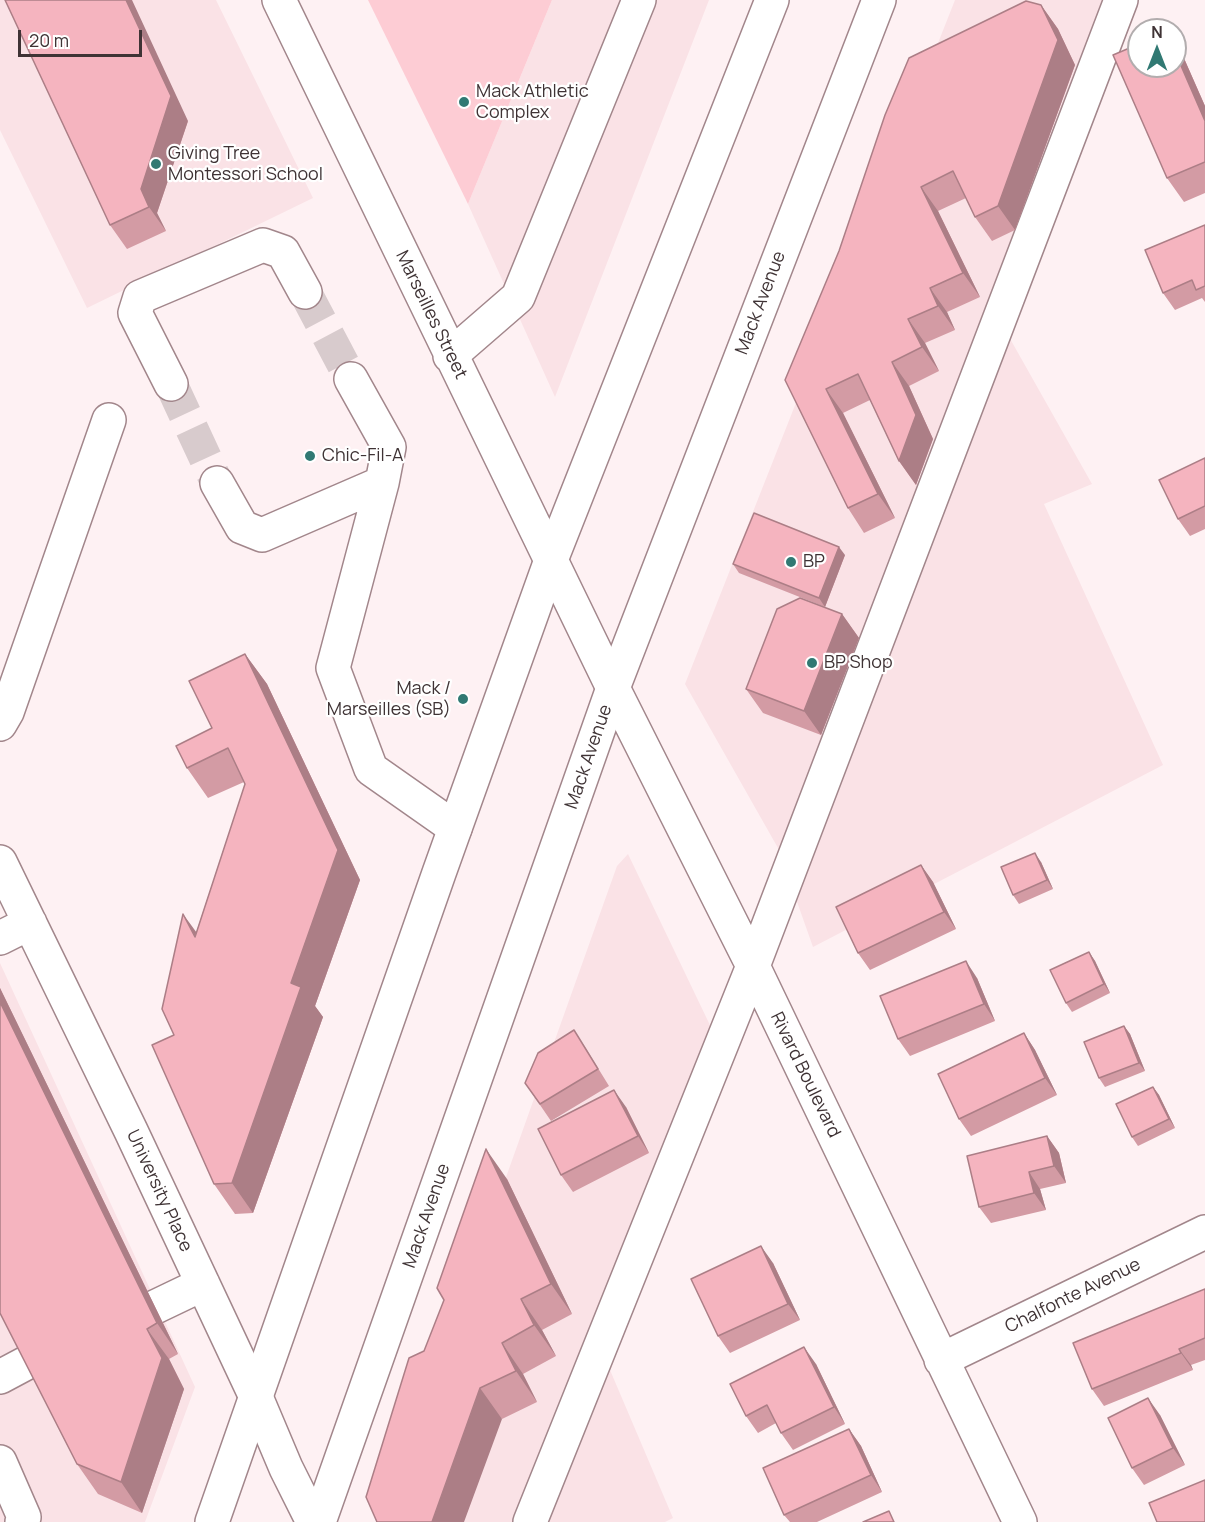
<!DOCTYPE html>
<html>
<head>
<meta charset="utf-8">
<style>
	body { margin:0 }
	#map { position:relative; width:1205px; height:1522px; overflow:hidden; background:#fef1f3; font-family:Manrope,sans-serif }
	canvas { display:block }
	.north { position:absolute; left:1127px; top:18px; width:60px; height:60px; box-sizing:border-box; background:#fff; border:2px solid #b2adae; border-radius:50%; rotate:0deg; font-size:16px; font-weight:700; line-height:24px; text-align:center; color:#3f3335 }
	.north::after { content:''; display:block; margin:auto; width:21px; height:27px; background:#317973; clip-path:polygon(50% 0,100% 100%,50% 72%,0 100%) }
	.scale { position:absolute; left:18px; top:30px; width:124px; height:27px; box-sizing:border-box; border:3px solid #3f3335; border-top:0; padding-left:8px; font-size:18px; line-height:21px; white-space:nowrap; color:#3f3335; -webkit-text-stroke:4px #fff; paint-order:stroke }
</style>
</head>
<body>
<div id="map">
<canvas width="1205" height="1522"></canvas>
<div class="north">N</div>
<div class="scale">20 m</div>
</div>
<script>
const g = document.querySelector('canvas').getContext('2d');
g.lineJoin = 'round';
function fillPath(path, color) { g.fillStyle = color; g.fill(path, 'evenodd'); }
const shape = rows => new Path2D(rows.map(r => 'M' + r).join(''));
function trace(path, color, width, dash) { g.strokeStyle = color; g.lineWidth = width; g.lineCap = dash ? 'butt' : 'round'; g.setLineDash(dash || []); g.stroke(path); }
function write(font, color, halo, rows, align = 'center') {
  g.font = font + ' Manrope,sans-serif'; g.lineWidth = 4.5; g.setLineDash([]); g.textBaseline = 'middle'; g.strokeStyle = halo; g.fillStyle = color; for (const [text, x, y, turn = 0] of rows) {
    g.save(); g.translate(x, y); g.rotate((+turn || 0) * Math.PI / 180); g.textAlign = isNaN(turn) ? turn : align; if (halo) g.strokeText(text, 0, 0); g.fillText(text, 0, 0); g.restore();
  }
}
fillPath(shape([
	[0,0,216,0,313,198,87,308,0,130],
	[552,0,709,0,555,397,468,204],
	[955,0,1104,0,991,305,1092,484,1044,504,1163,765,813,947,778,848,685,684],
	[628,854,730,1067,610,1370,673,1518,665,1522,383,1522,617,866],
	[0,963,195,1387,145,1522,0,1522]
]), '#fae2e6');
fillPath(shape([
	[368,0,552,0,468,204]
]), '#fdccd4');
trace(shape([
	[305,292,351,379],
	[171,384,217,483]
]), '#d8cbcd', 33, [33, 16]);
const minor = shape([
	[279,0,613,688,753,966,1020,1522],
	[450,356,518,297,639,0],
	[351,379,389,447,382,483,333,668,371,769,455,828],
	[171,384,135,313,140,297,263,245,283,252,305,292],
	[217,483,242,527,262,535,382,483],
	[0,724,7,712,109,420],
	[0,862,131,1131,256,1397,286,1468,313,1522],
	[0,938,30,923],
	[155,1307,203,1284],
	[941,1360,1205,1232],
	[0,1377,30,1361],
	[0,1462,24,1517,22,1522],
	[530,1522,753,966,1121,0]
]);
const major = shape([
	[212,1522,439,873,551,560,772,0],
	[319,1522,613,688,879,0]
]);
trace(minor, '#a2868b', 36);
trace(major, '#a2868b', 36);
trace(minor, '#fff', 33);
trace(major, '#fff', 33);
fillPath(shape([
	[1041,5,1058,29,1075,65,1015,230,992,241,975,217,966,198,938,211,980,297,947,312,955,330,925,343,939,371,909,386,933,439,916,485,899,461,870,400,843,413,895,518,864,533,848,508,785,380],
	[1183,56,1205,106,1205,193,1184,202,1167,178],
	[188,121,157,213,166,231,127,249,110,225],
	[1205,225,1205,302,1202,298,1175,310,1163,293],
	[1205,458,1205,529,1190,536,1178,519],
	[845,555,825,607,739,573,733,564],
	[842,614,859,638,821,735,763,713,746,689],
	[245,654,267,684,360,880,315,1006,323,1017,253,1213,235,1214,214,1184,174,1035,196,933,245,784,244,782,208,798,187,768,212,728],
	[1041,862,1053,889,1019,904,1013,895],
	[921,865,933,882,956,929,870,970,858,953],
	[1089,952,1095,961,1110,993,1072,1012,1066,1003],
	[977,978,995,1021,910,1056,898,1039],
	[0,988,178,1354,169,1359,184,1389,142,1513,98,1494,77,1464,0,1313],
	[1124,1026,1130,1034,1145,1071,1105,1087,1099,1078],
	[574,1030,585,1047,609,1086,551,1121,525,1083],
	[1024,1033,1035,1050,1057,1095,971,1136,959,1119],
	[1153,1087,1159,1095,1175,1128,1138,1146,1132,1137],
	[626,1107,649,1153,573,1192,561,1175],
	[1047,1136,1059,1153,1066,1183,1040,1189,1046,1210,991,1223,979,1207],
	[507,1179,572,1314,542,1330,556,1356,523,1374,537,1402,502,1419,424,1351],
	[773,1263,800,1320,730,1353,718,1336],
	[1205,1289,1205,1360,1191,1365,1193,1370,1104,1406,1092,1389],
	[816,1364,845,1424,793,1450,781,1433,776,1423,758,1433,746,1416],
	[1160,1415,1185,1465,1144,1485,1132,1468],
	[849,1429,861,1446,882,1492,817,1522,790,1522,784,1515]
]), '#d39ba4');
fillPath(shape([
	[126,0,132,0,188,121,157,213,166,231,149,207,141,189],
	[1041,5,1058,29,1075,65,1015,230,998,206],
	[1175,45,1183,56,1205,106,1205,121,1175,52],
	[921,187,938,211,980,297,963,273],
	[930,288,947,312,955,330,938,306],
	[908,319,925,343,939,371,922,347],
	[892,362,909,386,933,439,916,485,899,461],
	[826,389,843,413,895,518,878,494],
	[839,547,845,555,825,607,819,598],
	[842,614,859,638,821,735,804,711],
	[245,654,267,684,360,880,315,1006,323,1017,253,1213,232,1183,291,983],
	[1035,853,1041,862,1053,889,1047,880],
	[921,865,933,882,956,929,944,912],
	[183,914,205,944,195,937],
	[1089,952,1095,961,1110,993,1104,984],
	[966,961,977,978,995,1021,984,1004],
	[0,988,178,1354,157,1323,0,1002],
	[1124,1026,1130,1034,1145,1071,1139,1063],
	[1024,1033,1035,1050,1057,1095,1045,1078],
	[1153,1087,1159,1095,1175,1128,1169,1119],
	[614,1090,626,1107,649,1153,638,1136],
	[1047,1136,1059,1153,1066,1183,1054,1166],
	[486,1149,507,1179,572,1314,551,1284],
	[1029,1172,1040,1189,1046,1210,1034,1193],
	[761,1246,773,1263,800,1320,788,1304],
	[521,1299,542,1330,556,1356,534,1325],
	[147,1329,169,1359,184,1389,142,1513,121,1482],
	[502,1343,523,1374,537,1402,516,1371],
	[804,1347,816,1364,845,1424,834,1407],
	[1179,1349,1191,1365,1193,1370,1181,1353],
	[480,1388,502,1419,464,1522,432,1522],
	[1148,1398,1160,1415,1185,1465,1173,1448],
	[849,1429,861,1446,882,1492,871,1475]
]), '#ac7e86');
const building = shape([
	[5,0,126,0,171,96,141,189,149,207,110,225,5,0],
	[1026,1,1041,5,1058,40,998,206,975,217,953,171,921,187,963,273,930,288,938,306,908,319,922,347,892,362,916,415,899,461,858,374,826,389,878,494,848,508,785,380,839,251,885,115,909,58,1026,1],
	[1139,44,1139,66,1175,66,1175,52,1205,121,1205,162,1167,178,1113,55,1139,44],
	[1205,225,1205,286,1196,290,1192,280,1163,293,1145,250,1205,225],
	[1205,458,1205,506,1178,519,1159,480,1205,458],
	[754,513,839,547,819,598,733,564,754,513],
	[800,598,842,614,804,711,746,689,777,609,800,598],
	[245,654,338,850,291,983,301,987,232,1183,214,1184,152,1045,174,1035,162,1009,183,914,195,937,245,784,228,748,187,768,176,746,212,728,189,681,245,654],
	[1035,853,1047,880,1013,895,1001,867,1035,853],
	[921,865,944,912,858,953,836,907,921,865],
	[1089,952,1104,984,1066,1003,1050,970,1089,952],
	[966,961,984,1004,898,1039,880,996,966,961],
	[0,1002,157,1323,147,1329,162,1358,121,1482,77,1464,0,1313,0,1002],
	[1124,1026,1139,1063,1099,1078,1084,1042,1124,1026],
	[574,1030,598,1069,540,1104,525,1083,538,1053,574,1030],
	[1024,1033,1045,1078,959,1119,938,1074,1024,1033],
	[1153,1087,1169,1119,1132,1137,1116,1104,1153,1087],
	[614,1090,638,1136,561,1175,538,1129,614,1090],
	[1047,1136,1054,1166,1029,1172,1034,1193,979,1207,967,1156,1047,1136],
	[486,1149,551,1284,521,1299,534,1325,502,1343,516,1371,480,1388,432,1522,377,1522,366,1497,409,1358,424,1351,444,1300,437,1288,486,1149],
	[761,1246,788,1304,718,1336,691,1279,761,1246],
	[1205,1289,1205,1338,1179,1349,1181,1353,1092,1389,1073,1343,1205,1289],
	[804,1347,834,1407,781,1433,767,1405,746,1416,730,1384,804,1347],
	[1148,1398,1173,1448,1132,1468,1108,1418,1148,1398],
	[849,1429,871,1475,784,1515,763,1468,849,1429],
	[1205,1480,1205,1522,1157,1522,1149,1503,1205,1480],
	[889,1511,894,1522,863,1522,889,1511]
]);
fillPath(building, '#f5b4bf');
trace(building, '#ac7e86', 1.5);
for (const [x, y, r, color] of [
	[464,102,6,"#317973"],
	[156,164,6,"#317973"],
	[310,456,6,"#317973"],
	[791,562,6,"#317973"],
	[812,663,6,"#317973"],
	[463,699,6,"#317973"]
]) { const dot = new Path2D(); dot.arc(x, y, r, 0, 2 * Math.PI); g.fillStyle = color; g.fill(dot); trace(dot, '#fff', 2); }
write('18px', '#3f3335', '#fff', [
	["Mack Athletic",476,92],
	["Complex",476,113],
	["Giving Tree",168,154],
	["Montessori School",168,175],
	["Chic-Fil-A",322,456],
	["BP",803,562],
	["BP Shop",824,663],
	["Mack /",451,689,"right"],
	["Marseilles (SB)",451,710,"right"]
], 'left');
write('18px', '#3f3335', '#fff', [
	["Mack Avenue",761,303,-69],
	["Marseilles Street",431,315,64],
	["Mack Avenue",589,757,-71],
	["Rivard Boulevard",805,1075,64],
	["University Place",159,1191,65],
	["Mack Avenue",427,1216,-71],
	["Chalfonte Avenue",1073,1296,-26]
]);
</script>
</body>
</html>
